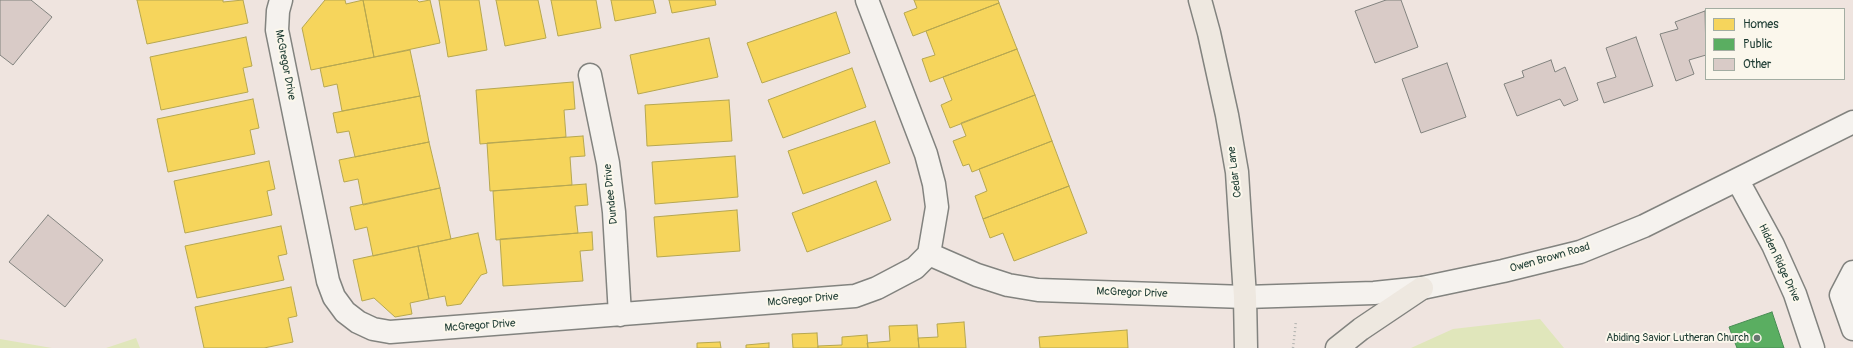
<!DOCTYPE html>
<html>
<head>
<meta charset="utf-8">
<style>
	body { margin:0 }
	#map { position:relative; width:1853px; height:348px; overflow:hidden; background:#efe4df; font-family:Pangolin,sans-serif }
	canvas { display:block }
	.legend { position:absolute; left:1705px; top:8px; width:140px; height:72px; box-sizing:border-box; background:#fbf7ec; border:1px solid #a3ada2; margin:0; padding:5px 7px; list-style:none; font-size:12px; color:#1f3d34 }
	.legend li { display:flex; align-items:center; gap:8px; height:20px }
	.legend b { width:20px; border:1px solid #a3ada2 }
</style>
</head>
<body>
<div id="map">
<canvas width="1853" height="348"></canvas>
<ul class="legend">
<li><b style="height:11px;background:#f6d55c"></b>Homes</li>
<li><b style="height:11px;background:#5aae61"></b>Public</li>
<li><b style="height:11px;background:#d9cbc7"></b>Other</li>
</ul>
</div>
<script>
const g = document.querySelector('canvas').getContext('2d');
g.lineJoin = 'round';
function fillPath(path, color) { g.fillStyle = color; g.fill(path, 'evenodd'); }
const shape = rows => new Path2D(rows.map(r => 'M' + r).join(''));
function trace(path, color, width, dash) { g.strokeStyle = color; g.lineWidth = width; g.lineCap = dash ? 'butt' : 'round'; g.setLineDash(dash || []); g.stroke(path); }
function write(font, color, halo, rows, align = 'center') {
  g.font = font + ' Pangolin,sans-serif'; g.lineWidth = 4; g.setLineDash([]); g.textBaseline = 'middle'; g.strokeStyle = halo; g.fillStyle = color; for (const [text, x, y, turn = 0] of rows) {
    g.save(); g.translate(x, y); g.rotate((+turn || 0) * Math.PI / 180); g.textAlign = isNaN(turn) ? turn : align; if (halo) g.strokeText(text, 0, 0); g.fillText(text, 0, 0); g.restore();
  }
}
fillPath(shape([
	[1540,319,1564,348,1411,348,1453,329],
	[136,338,140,348,106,348],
	[0,339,52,348,0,348]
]), '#e0e6bb');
const homes = shape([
	[137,0,223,0,223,2,243,0,248,23,147,44,137,0],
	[325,0,345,0,346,4,363,0,374,57,311,70,302,28,325,0],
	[363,0,417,0,419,2,430,0,440,43,374,57,363,0],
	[439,0,479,0,487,50,448,57,439,0],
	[496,0,538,0,546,38,505,46,496,0],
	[551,0,596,0,601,28,558,36,551,0],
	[611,0,653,0,656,13,615,21,611,0],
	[669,0,715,0,716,5,672,13,669,0],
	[914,0,998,0,999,3,913,36,904,13,917,8,914,0],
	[999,3,1017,49,930,82,922,59,935,55,926,31,999,3],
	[836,12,850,53,762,83,747,43,836,12],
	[246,37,252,66,243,68,248,92,161,110,150,57,246,37],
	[709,38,718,77,638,94,630,55,709,38],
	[1017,49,1035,95,950,128,941,105,952,100,943,77,1017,49],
	[410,50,420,96,342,111,337,84,324,87,320,68,410,50],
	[852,68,866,107,783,138,768,100,852,68],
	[573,82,575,109,564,110,566,137,480,144,476,90,573,82],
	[1035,95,1052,141,972,172,969,164,963,166,953,141,966,136,961,123,1035,95],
	[420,96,429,142,355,157,349,131,337,133,333,113,420,96],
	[253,99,259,128,250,130,255,154,168,172,157,119,253,99],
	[729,100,732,141,647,146,645,105,729,100],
	[875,121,890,163,803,194,788,151,875,121],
	[583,136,585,156,570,157,572,185,490,191,487,143,583,136],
	[1052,141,1069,186,983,219,975,196,987,191,979,169,1052,141],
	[429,142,440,188,363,205,358,179,344,182,339,160,429,142],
	[735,156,738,197,655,204,652,162,735,156],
	[269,161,275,189,267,191,272,215,185,233,174,181,269,161],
	[876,181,891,220,807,252,792,213,876,181],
	[586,184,588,205,575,206,578,233,496,240,493,191,586,184],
	[1069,186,1087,233,1014,261,1003,233,990,238,983,219,1069,186],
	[440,188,451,239,373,256,367,227,355,230,350,207,440,188],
	[737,210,740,251,657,257,654,217,737,210],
	[281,226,287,254,278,256,284,280,197,298,185,246,281,226],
	[592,232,593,250,580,251,583,281,503,286,500,239,592,232],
	[478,233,487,273,481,275,461,304,447,306,445,296,429,299,418,246,478,233],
	[418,246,429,299,410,303,412,314,395,317,374,298,362,301,353,260,418,246],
	[291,287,297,316,288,318,293,342,264,348,204,348,195,307,291,287],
	[964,322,966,348,919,348,918,338,938,337,937,324,964,322],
	[917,325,919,348,868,348,867,343,890,341,889,326,917,325],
	[1127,330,1128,348,1040,348,1039,337,1127,330],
	[817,333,818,348,793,348,792,334,817,333],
	[867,335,868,348,818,348,818,346,842,345,842,337,867,335],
	[720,342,721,348,697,348,697,343,720,342],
	[769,343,769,348,746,348,746,345,769,343]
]);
fillPath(homes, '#f6d55c');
trace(homes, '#b6a750', 1);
const public = shape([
	[1772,312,1784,348,1737,348,1729,327,1772,312]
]);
fillPath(public, '#5aae61');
trace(public, '#488c54', 1);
const building = shape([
	[0,0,31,0,52,17,13,65,0,55,0,0],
	[1386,0,1401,0,1418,47,1375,63,1355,11,1386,0],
	[1705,11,1706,55,1689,60,1694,74,1676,81,1660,34,1678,29,1675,22,1705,11],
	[1636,37,1653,86,1604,103,1597,83,1616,77,1606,48,1636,37],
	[1551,60,1555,72,1565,67,1578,100,1564,106,1560,99,1517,116,1504,84,1524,77,1522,71,1551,60],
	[1447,63,1466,117,1421,133,1402,79,1447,63],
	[48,215,103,260,65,307,9,262,48,215]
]);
fillPath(building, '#d9cbc7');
trace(building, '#82837f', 1);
const minor = shape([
	[281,0,278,11,277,30,328,281,334,297,345,312,358,322,373,329,390,332,855,296,877,288,915,268,929,254,937,207,934,184,926,154,867,0],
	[590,75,608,163,614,212,620,315],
	[1738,181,1773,245,1795,294,1813,348],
	[929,254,977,275,1008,285,1038,290,1245,297,1374,293,1422,288,1503,271,1580,252,1644,226,1853,122],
	[1853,272,1841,295,1853,329]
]);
const major = shape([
	[1200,0,1209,33,1227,115,1237,172,1245,297,1246,348],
	[1337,348,1361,329,1422,288]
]);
trace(minor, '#82837f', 25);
trace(major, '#82837f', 25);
trace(shape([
	[1293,348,1296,321]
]), '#b1b2af', 2.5, [1, 3]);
trace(minor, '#f5f2ee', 22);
trace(major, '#eee8e0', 22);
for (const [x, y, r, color] of [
	[1757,338,4,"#687770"]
]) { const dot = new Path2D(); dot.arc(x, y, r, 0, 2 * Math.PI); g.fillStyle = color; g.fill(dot); trace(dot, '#fbf7ec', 1.5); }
write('11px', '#1f3d34', '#fbf7ec', [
	["McGregor Drive",285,65,79],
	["Cedar Lane",1235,172,-97],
	["Dundee Drive",611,194,-96],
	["Owen Brown Road",1550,258,-16],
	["Hidden Ridge Drive",1779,263,65],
	["McGregor Drive",1132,293,2],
	["McGregor Drive",803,300,-5],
	["McGregor Drive",480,326,-4]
]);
write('11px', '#1f3d34', '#fbf7ec', [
	["Abiding Savior Lutheran Church",1749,338]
], 'right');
</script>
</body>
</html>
